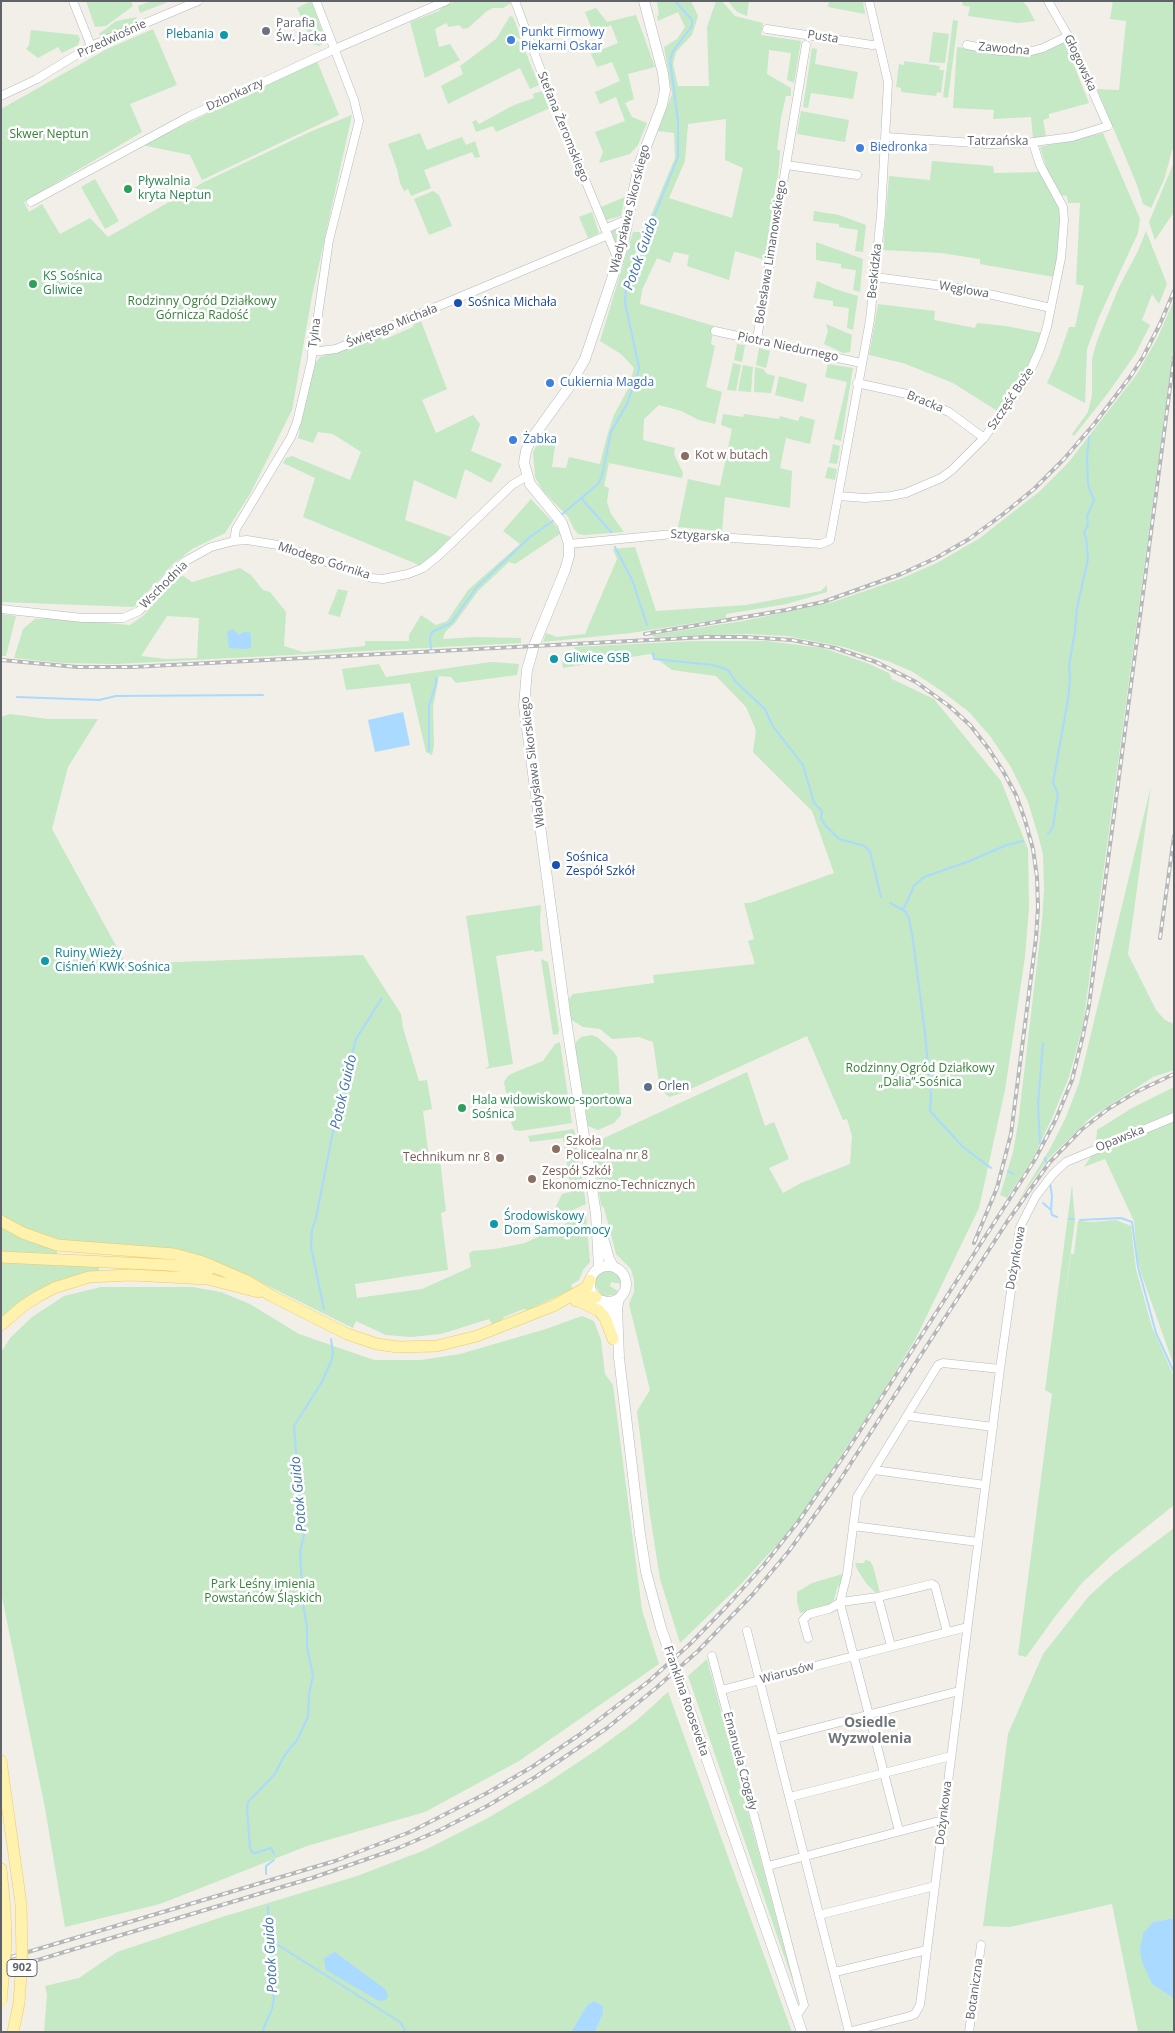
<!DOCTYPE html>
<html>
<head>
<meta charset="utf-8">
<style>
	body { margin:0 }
	#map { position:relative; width:1175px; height:2033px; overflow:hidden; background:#f1efe8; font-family:"Open Sans",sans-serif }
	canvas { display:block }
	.frame { position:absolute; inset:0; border:2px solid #5f6368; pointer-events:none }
</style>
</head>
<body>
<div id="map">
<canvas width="1175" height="2033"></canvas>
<div class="frame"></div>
</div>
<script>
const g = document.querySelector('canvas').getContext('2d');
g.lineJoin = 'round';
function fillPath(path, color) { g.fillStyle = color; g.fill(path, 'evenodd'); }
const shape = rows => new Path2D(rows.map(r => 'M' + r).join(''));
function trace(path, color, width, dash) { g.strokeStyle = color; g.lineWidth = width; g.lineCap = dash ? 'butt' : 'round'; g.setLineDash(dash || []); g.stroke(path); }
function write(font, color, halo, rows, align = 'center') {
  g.font = font + ' "Open Sans",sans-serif'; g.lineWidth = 5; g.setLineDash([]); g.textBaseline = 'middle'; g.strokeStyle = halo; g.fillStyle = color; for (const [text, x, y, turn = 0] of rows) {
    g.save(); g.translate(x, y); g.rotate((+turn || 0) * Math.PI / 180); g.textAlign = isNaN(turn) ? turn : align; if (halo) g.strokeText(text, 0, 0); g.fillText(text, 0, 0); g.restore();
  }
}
fillPath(shape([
	[86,1,131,1,133,6,106,26,95,27],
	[151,1,168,1,168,2,140,13,138,6],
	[311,1,323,33,322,44,319,46,313,44,297,8],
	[455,1,510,1,511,3,503,8,493,8,487,11,468,28,463,29,459,25,449,27,446,23,435,29,439,47,450,44,460,60,425,78,410,22,439,11,442,7],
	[657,1,691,1,698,16,692,35,676,52,673,64,678,86,709,86,707,27,716,1,722,1,735,16,763,23,761,35,801,41,794,83,787,80,791,53,769,50,767,74,791,88,791,96,786,96,781,118,777,150,780,150,779,167,765,260,735,251,729,280,687,266,689,255,674,252,670,263,657,258,642,290,640,304,714,326,711,344,715,346,706,387,722,392,715,424,699,420,681,411,659,405,644,419,643,440,675,448,674,454,683,473,682,478,609,463,604,486,609,488,607,502,611,514,624,532,585,535,578,534,574,529,568,517,543,491,535,477,533,452,541,438,555,446,552,467,566,468,569,457,600,464,607,436,614,415,628,389,634,368,621,354,600,341,633,232,644,232,675,158,674,133,658,131,672,94,664,47,677,39,685,27,678,12,658,21,657,16,659,15],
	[726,119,725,160,743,168,732,218,669,198,685,161,688,124],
	[728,1,749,1,747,16,737,12],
	[829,1,863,1,865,14,828,7],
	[963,1,1022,1,1027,6,1035,21,1018,23,968,16,970,7,962,5],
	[1113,1,1174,1,1174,144,1164,180,1151,208,1143,204,1137,185,1097,89,1119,90,1126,21,1110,19],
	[596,8,607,22,636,15,655,67,628,74,634,99,625,103,632,117,647,123,638,145,630,154,599,163,603,152,595,132,625,121,616,97,600,104,595,92,620,81,612,62,597,67,591,54,618,43,611,25,593,32,585,12],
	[510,16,513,17,522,40,515,36,507,35,506,44,515,45,516,40,522,43,539,85,530,89,520,68,448,104,441,86,463,74,460,66,496,39],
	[137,17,134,24,102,38,99,34,116,21],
	[953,20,958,21,948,98,943,97],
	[153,29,177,85,130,104,142,132,24,202,29,212,42,204,60,234,90,218,108,237,204,182,312,131,352,115,312,296,292,410,250,494,225,533,192,549,172,565,134,607,1,602,1,109,107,49],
	[31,30,78,35,80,39,78,45,62,53,58,47,38,58,26,49,29,45],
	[933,32,949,34,945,63,929,62],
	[1062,43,1065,43,1089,103,1049,114,1049,118,1043,120,1046,136,1033,138,1031,117,993,119,994,110,953,108,957,47,1011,54,1039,53],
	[812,48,817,49,815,64,858,72,853,99,811,93,808,108,803,107],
	[317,61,339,115,202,180,190,155,142,145],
	[904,61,940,66,939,70,944,70,941,93,937,92,936,96,901,92,901,88,896,87,899,64,904,65],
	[542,91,550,108,496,132,493,126,476,132,472,122,476,120,479,124,514,105,534,98,533,94],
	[801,111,849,120,845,142,797,134],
	[420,133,427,150,462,137,466,145,475,141,480,157,475,158,472,152,424,170,431,188,411,196,408,189,404,191,400,183,397,169,388,144],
	[1103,133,1140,219,1138,233,1099,317,1087,349,1085,403,1047,383,1059,356,1069,327,1075,327,1084,286,1076,284,1080,203,1068,203,1067,196,1059,195,1050,179,1040,147],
	[932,161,993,166,994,173,1040,172,1060,208,1061,225,1054,277,980,264,980,259,941,253,883,250,889,176,930,180],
	[1174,162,1174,212,1155,240,1149,222],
	[95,179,119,221,105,229,81,187],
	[433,191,439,195,452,226,429,235,414,199],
	[625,197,621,216,606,220,601,207],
	[814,211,839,215,866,225,863,252,855,251,858,230,839,227,839,224,813,221],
	[592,212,599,233,588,238,579,217],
	[622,226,618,246,617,247,611,231],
	[1146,231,1167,284,1159,304,1152,294,1142,320,1150,325,1136,353,1108,393,1074,436,1072,434,1088,412,1092,395,1092,359,1097,341,1119,287,1138,251],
	[816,242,863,259,860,292,853,290,856,270,841,268,841,264,816,260],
	[817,281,835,289,858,296,853,330,847,328,849,308,833,306,833,301,813,298],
	[1174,300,1174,343,1083,1025,1069,1077,1052,1118,1032,1160,1007,1198,1000,1195,1013,1152,1018,1124,1042,921,1044,889,1043,854,1038,835,1028,802,1011,767,990,736,969,712,943,692,913,672,890,662,844,647,787,636,748,634,654,637,652,635,743,621,833,602,900,579,937,563,980,538,1040,491,1068,463,1137,374,1158,337],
	[878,304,935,311,934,320,975,328,977,323,1006,326,1042,333,1038,347,1024,377,999,412,953,383,903,363,869,355],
	[421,321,447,389,422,400,436,433,473,415,480,424,471,451,502,464,491,483,465,469,456,499,414,480,405,520,451,537,432,557,419,565,303,517,315,478,283,463,286,458,292,456,350,480,361,452,333,434,318,432,313,443,298,438,300,430,298,429,314,365,320,357,378,335,383,340,413,327,414,324],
	[826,324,852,335,850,352,843,353,824,344,828,331],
	[737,344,745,345,742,362,734,360],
	[759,348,770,351,766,368,756,365],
	[733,363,741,365,736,391,727,390],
	[828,364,853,368,841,441,834,439,847,382,825,377],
	[743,365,753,367,751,392,738,391],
	[755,367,763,369,767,374,775,376,771,393,754,392],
	[779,376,807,384,803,402,775,395],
	[723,414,743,417,744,414,779,419,780,416,798,421,800,416,815,420,810,444,786,438,780,468,792,471,790,508,725,497,722,531,678,527,688,479,720,486,732,429,721,425],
	[833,444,840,446,837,464,829,463],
	[828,467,837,469,835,480,825,478],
	[531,499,557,527,560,534,515,564,509,562,478,591,455,623,445,632,443,639,475,637,521,638,521,643,116,664,62,663,14,658,23,629,35,619,50,618,130,625,144,615,167,588,182,575,192,582,240,568,251,575,263,590,270,592,286,612,284,646,303,652,365,646,365,641,409,641,409,635,421,615,436,625,447,621,468,590,520,544,503,531],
	[167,616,199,618,197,658,166,659,141,656],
	[635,547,656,611,746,605,821,591,827,585,827,592,787,604,726,614,726,618,631,633,543,642,546,633,557,637,585,634,617,559,613,549],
	[338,589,348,591,340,617,328,614],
	[1,614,16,616,6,656,1,656],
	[694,641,766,641,823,648,867,663,889,673,892,679,934,699,1001,781,1028,849,1029,907,1025,957,1005,1090,979,1208,916,1338,874,1406,793,1527,742,1583,680,1643,660,1579,650,1515,637,1411,650,1390,629,1304,634,1292,634,1280,631,1269,616,1254,604,1208,601,1205,591,1144,747,1072,765,1126,774,1122,789,1159,769,1168,783,1193,801,1183,850,1164,852,1136,847,1119,843,1120,807,1036,682,1093,669,1097,660,1089,653,1042,639,1037,612,1039,600,1029,583,1027,570,1019,569,999,573,994,654,983,653,975,755,964,748,941,754,939,744,903,750,903,834,873,812,811,753,752,756,730,746,707,716,676,672,670,650,654,563,668,562,656,575,654,574,647],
	[491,662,519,664,517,675,456,683,451,677,439,676,433,707,434,746,432,755,426,752,410,683,346,690,342,669,379,664,386,677],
	[10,714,48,719,98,719,68,767,52,829,126,964,363,955,401,1014,403,1028,419,1081,427,1080,432,1109,423,1111,429,1157,439,1156,441,1168,446,1211,441,1213,448,1270,355,1284,357,1298,422,1289,471,1267,469,1254,472,1251,495,1249,525,1243,586,1214,590,1262,583,1270,579,1280,571,1285,573,1289,528,1310,524,1309,504,1317,502,1320,492,1324,489,1319,441,1334,411,1337,386,1335,356,1321,353,1328,250,1277,218,1263,43,1238,1,1216,1,717],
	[1151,786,1128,954,1156,1010,1165,1020,1174,1024,1174,1070,1153,1077,1090,1118,1048,1159,1017,1203,1051,1147,1066,1117,1079,1083],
	[541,905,540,921,543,951,535,952,534,950,496,956,513,1064,485,1069,489,1066,466,916],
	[541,959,548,962,559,1030,558,1034,553,1035],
	[591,1035,597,1037,614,1052,617,1057,621,1115,614,1123,598,1130,588,1126,575,1047,576,1042,581,1037],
	[560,1042,572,1123,520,1131,514,1130,511,1122,516,1120,511,1092,506,1093,504,1082,508,1076,513,1073,543,1061,555,1044],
	[1174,1087,1174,1112,1096,1144,1097,1130,1132,1108],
	[1174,1120,1174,1366,1141,1273,1137,1258,1134,1221,1105,1159,1084,1167,1092,1155],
	[574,1129,586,1204,549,1221,562,1194,571,1192,563,1138,530,1142,528,1136],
	[1072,1185,1075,1221,1060,1332,1071,1254,1074,1254,1078,1221,1092,1222,1116,1220,1131,1226,1136,1269,1152,1327,1174,1377,1174,1505,1113,1554,1082,1583,1054,1618,1026,1657,1018,1655,1052,1394,1045,1390],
	[1,1225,57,1249,57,1255,1,1252],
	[1,1262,99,1266,99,1272,84,1275,1,1320],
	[611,1271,620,1277,621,1284,611,1282,610,1286,618,1291,613,1295,605,1296,600,1293,596,1286,596,1278,602,1272],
	[101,1287,192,1287,221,1292,250,1304,299,1334,374,1360,421,1360,460,1354,546,1329,582,1316,594,1321,601,1340,605,1374,613,1385,642,1610,659,1664,519,1761,425,1812,307,1846,160,1904,65,1927,45,1808,1,1592,1,1352,11,1337,32,1317,64,1296],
	[1174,1528,1174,1918,1153,1922,1152,1984,1174,1999,1174,2032,1138,2032,1112,1904,1010,1927,983,1926,1008,1734,1043,1654,1089,1596,1112,1575],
	[865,1560,870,1561,873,1566,880,1593,875,1592,866,1583,857,1569,855,1563,864,1563],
	[846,1573,844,1581,837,1588,834,1600,828,1605,800,1613,797,1602,797,1592,812,1583],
	[707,1659,789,1966,794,1985,688,1676],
	[668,1692,792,2032,595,2032,603,2014,603,2006,594,2001,587,2005,571,2032,44,2032,47,1995,45,1986,79,1978,117,1952,222,1917,357,1876,425,1850,486,1819,544,1785,598,1749,636,1721]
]), '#c5e8c5');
fillPath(shape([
	[233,629,239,635,244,632,249,632,251,634,251,647,248,649,229,648,227,632],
	[403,712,410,745,375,752,368,720],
	[1174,1918,1174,1999,1152,1984,1142,1962,1140,1949,1143,1934,1153,1922],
	[335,1952,385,1989,388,1995,386,2000,379,2001,326,1970,324,1958],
	[594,2001,603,2006,603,2014,595,2032,571,2032,587,2005]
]), '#aadaff');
trace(shape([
	[581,498,611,532],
	[560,516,598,484,602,476,611,432,627,404,638,373,639,367,625,303,626,286,678,157,678,121,670,60,673,51,692,26,692,20,675,1],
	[615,547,633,582,647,625],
	[431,649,430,638,432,632,451,623,476,588,530,537,554,520],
	[653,653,654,659,713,665,728,670,735,681,765,709,772,725,803,765,814,803,822,811,821,818,825,825,839,839,865,846,870,852,881,897],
	[17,697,99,700,116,696,263,695],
	[429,751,429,705,436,684,436,678],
	[1048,834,1053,827,1057,800,1058,794,1053,783,1068,699,1070,679,1069,666,1075,631,1077,608,1088,559,1086,538,1084,533,1088,524,1087,516,1094,500,1088,485,1087,457,1089,437],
	[890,903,905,911,909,918,913,940,925,1034,931,1096,930,1111,963,1147,991,1168],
	[902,909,905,906,914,886,924,877,967,862,1007,845,1023,841],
	[1040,1143,1038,1104,1043,1043],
	[1045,1158,1046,1162],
	[1008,1171,1013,1174],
	[1050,1183,1052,1196,1051,1210,1052,1215,1057,1217],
	[1043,1203,1051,1210],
	[1069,1219,1074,1219],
	[1080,1220,1121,1218,1132,1222,1138,1267,1156,1333,1174,1372],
	[324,1309,311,1247,312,1230,316,1218,337,1111,356,1039,382,998],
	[274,1854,271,1848,255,1853,252,1852,250,1848,247,1808,248,1802,275,1774,284,1756,297,1740,308,1717,309,1694,313,1675,307,1648,307,1627,303,1604,300,1552,304,1535,299,1518,297,1464,294,1426,322,1382,332,1359,333,1354,331,1339],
	[266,1874,266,1866,274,1860],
	[270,1940,400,2022,406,2032],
	[262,2032,272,2009,274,1999,270,1978,268,1906]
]), '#aadaff', 2);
const street = shape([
	[73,1,91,46],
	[515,1,547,87,618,260],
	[767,29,872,45,879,44],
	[967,45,999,51,1028,52,1043,48,1068,36],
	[1,96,37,79,91,46,198,1],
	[886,137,989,144,1026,143,1072,137,1108,126,1068,36,1048,1],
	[786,165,857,175],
	[31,202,190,116,335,49,446,1],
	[605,229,628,219],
	[875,277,966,289,1051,308],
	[715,331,861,363],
	[757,339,806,45],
	[312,352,336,349,608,235],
	[857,383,907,394,949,412,984,438],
	[838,496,865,498,891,496,906,493,941,478,952,470,984,438,1027,378,1040,349,1047,327,1061,258,1064,220,1063,207,1040,165,1033,143],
	[234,541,236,529,291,437,297,422,311,363,329,240,359,121,354,100,316,1],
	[569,544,673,534,821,544,830,540,870,320,881,215,888,82,869,1],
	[1,609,82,618,123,618,139,611,145,605,167,578,184,562,211,547,234,541,247,540,278,545,372,578,383,579,408,574,423,568,437,557,512,485,527,476],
	[908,1416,993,1427],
	[874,1470,985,1485],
	[853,1526,978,1542],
	[878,1597,891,1646],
	[747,1631,849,2032],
	[808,1638,803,1620,809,1614,829,1609,841,1602,878,1597,932,1584,935,1586,947,1632],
	[712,1656,804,2005,797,2015],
	[721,1690,967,1627],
	[775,1739,959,1691],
	[790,1797,951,1756],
	[899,1831,841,1607,841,1598,847,1574,857,1497,938,1365,943,1363,1000,1369],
	[768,1866,943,1820],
	[819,1915,935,1886],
	[835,1972,927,1950],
	[848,2032,910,2016,915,2014,920,2005,1000,1369,1020,1227,1036,1196,1053,1174,1066,1162,1174,1117],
	[969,2032,981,1945]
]);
const secondary = shape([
	[602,1234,609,1259,613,1266],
	'590 1284a18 18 0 1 1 36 0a18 18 0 1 1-36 0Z',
	[599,1268,596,1214,566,1020,524,706,527,670,534,646,565,570,569,556,569,544,562,523,530,484,524,463,526,451,530,441,569,387,585,359,622,249,639,165,662,105,665,90,663,73,644,1],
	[619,1299,617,1308,619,1358,640,1534,646,1572,661,1628],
	[604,1301,609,1309,612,1328],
	[689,1708,802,2032]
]);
const primary = shape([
	[1,1221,23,1233,57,1245,174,1254,203,1262,247,1281,272,1296,347,1334,377,1344,398,1347,437,1346,477,1336,553,1306,587,1287,590,1280],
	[1,1257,169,1265,209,1270],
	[576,1301,586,1297,596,1297],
	[579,1301,599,1311,605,1318,613,1339],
	[1,1325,23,1306,39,1296,54,1288,89,1277,131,1275,208,1279,258,1292],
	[1,1761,21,1904],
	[1,1869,5,1909]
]);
trace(street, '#b5b8bc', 9);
trace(secondary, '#b6babf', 11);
trace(primary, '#f2c960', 12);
trace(street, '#fff', 8);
trace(secondary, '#fff', 10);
trace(primary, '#fff2af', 11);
const rail = shape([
	[645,634,786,610,823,602,901,574,936,558,969,539,1002,515,1034,489,1064,459,1095,423,1130,377,1143,357,1160,324,1174,291],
	[1,660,77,667,132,667,707,637,745,637,792,640,835,648,876,662,916,682,949,706,970,725,988,748,1003,771,1016,795,1025,820,1033,849,1037,877,1038,907,1036,938,1011,1134,997,1188,974,1243],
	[1160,938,1174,836],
	[1,1960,335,1861,410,1832,487,1793,532,1767,579,1735,649,1681,691,1643,727,1606,763,1566,798,1522,845,1454,1034,1161,1056,1119,1072,1080,1083,1035,1089,1005,1174,357],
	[1,1971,312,1878,396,1849,440,1830,489,1805,537,1776,607,1728,656,1688,698,1651,753,1594,789,1551,838,1483,1007,1222,1049,1163,1081,1130,1108,1109,1136,1092,1174,1074]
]);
trace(rail, '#b6b7b8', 4);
trace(rail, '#fff', 2, [5.5]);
const secondaryBridge = shape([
	[661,1628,689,1708]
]);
const primaryBridge = shape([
	[1,2002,6,1944,5,1909],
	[13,2032,19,2003,22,1960,21,1904]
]);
trace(secondaryBridge, '#b6babf', 11, []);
trace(primaryBridge, '#f2c960', 12, []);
trace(secondaryBridge, '#fff', 10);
trace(primaryBridge, '#fff2af', 11);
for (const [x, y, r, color] of [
	[266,31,5,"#6b7280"],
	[224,35,5,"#0f9aa8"],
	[511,40,5,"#3f7fe0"],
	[860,148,5,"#3f7fe0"],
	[128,189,5,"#2e9e5b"],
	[33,284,5,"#2e9e5b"],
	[458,303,5,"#1a4fb4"],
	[550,383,5,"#3f7fe0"],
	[513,440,5,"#3f7fe0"],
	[685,456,5,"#8d6e63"],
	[554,659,5,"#0f9aa8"],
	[556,865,5,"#1a4fb4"],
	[45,961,5,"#0f9aa8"],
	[648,1087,5,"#5c6f8a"],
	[462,1108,5,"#2e9e5b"],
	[556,1149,5,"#8d6e63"],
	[500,1158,5,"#8d6e63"],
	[532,1179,5,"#8d6e63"],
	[494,1224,5,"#0f9aa8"]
]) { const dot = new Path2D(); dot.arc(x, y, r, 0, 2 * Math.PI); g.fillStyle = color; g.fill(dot); trace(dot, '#fff', 2); }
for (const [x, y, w] of [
	[22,1968,30]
]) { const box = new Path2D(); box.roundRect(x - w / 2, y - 8.5, w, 17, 4); g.fillStyle = '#fff'; g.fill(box); trace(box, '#5f6368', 1); }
write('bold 11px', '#5f6368', null, [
	["902",22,1968]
]);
write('12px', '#5b616d', '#fff', [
	["Parafia",276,24],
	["Św. Jacka",276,38]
], 'left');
write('12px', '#366cbe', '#fff', [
	["Punkt Firmowy",521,33],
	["Piekarni Oskar",521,47],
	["Biedronka",870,148],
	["Cukiernia Magda",560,383],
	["Żabka",523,440]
], 'left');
write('12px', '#0d838f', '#fff', [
	["Plebania",214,35,"right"],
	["Gliwice GSB",564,659],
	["Ruiny Wieży",55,954],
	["Ciśnień KWK Sośnica",55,968],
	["Środowiskowy",504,1217],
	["Dom Samopomocy",504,1231]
], 'left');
write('12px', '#5f6368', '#fff', [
	["Pusta",823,37,9],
	["Przedwiośnie",112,39,-25],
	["Zawodna",1004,49,5],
	["Głogowska",1080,63,65],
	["Dzionkarzy",235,95,-25],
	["Stefana Żeromskiego",563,127,68],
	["Tatrzańska",998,142],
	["Władysława Sikorskiego",630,209,-76],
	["Bolesława Limanowskiego",771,252,-81],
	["Beskidzka",875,271,-84],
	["Węglowa",964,290,10],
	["Świętego Michała",392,326,-22],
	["Tylna",315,333,-83],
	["Piotra Niedurnego",788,347,12],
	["Szczęść Boże",1011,399,-56],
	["Bracka",925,402,22],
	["Sztygarska",700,536,3],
	["Młodego Górnika",324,561,18],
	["Wschodnia",164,585,-45],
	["Władysława Sikorskiego",533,762,-97],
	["Opawska",1120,1139,-22],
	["Dożynkowa",1016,1258,-80],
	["Wiarusów",787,1673,-15],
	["Franklina Roosevelta",686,1701,71],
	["Emanuela Czogały",740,1761,75],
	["Dożynkowa",944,1813,-83],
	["Botaniczna",975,1989,-82]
]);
write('12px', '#348238', '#fff', [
	["Skwer Neptun",49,135],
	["Rodzinny Ogród Działkowy",202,302],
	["Górnicza Radość",202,316],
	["Rodzinny Ogród Działkowy",920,1069],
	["„Dalia”-Sośnica",920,1083],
	["Park Leśny imienia",263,1585],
	["Powstańców Śląskich",263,1599]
]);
write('12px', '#27864d', '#fff', [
	["Pływalnia",138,182],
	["kryta Neptun",138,196],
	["KS Sośnica",43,277],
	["Gliwice",43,291],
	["Hala widowiskowo-sportowa",472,1101],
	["Sośnica",472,1115]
], 'left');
write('12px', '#164399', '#fff', [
	["Sośnica Michała",468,303],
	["Sośnica",566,858],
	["Zespół Szkół",566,872]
], 'left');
write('12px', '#785e54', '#fff', [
	["Kot w butach",695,456],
	["Szkoła",566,1142],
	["Policealna nr 8",566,1156],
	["Technikum nr 8",490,1158,"right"],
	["Zespół Szkół",542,1172],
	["Ekonomiczno-Technicznych",542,1186]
], 'left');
write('12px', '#4e5e75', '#fff', [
	["Orlen",658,1087]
], 'left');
write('italic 14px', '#4174aa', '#fff', [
	["Potok Guido",641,254,-70],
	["Potok Guido",344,1092,-77],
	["Potok Guido",299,1494,-95],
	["Potok Guido",271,1955,-93]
]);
write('bold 14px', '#70757a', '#fff', [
	["Osiedle",870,1723],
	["Wyzwolenia",870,1739]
]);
</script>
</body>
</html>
